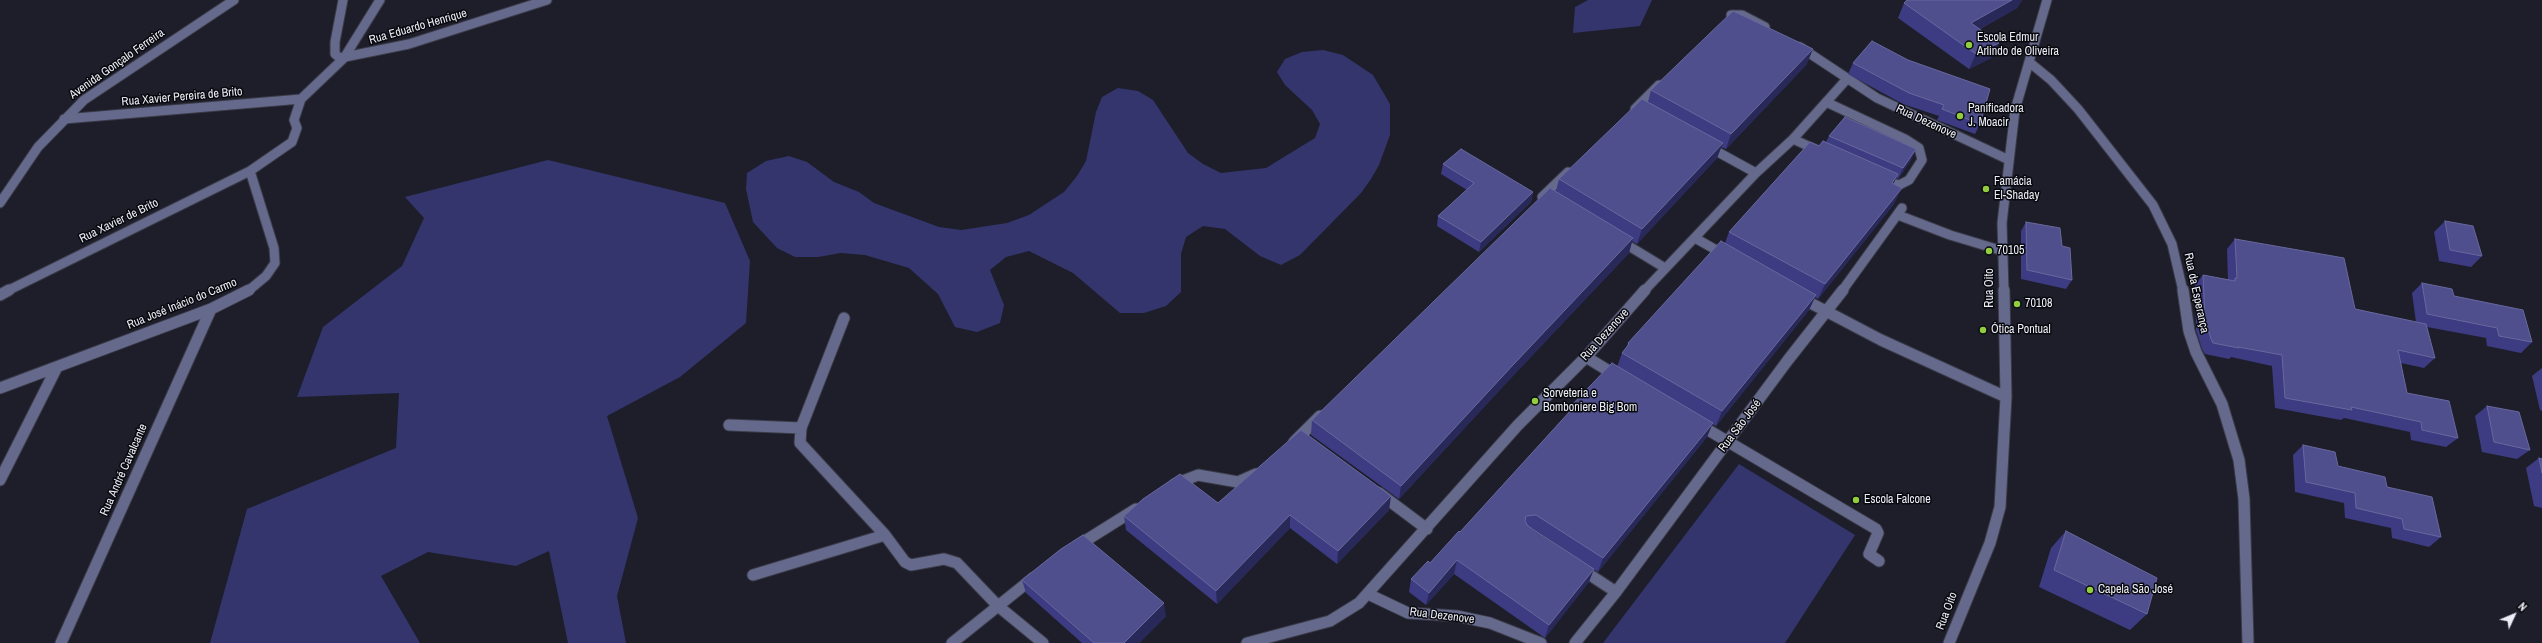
<!DOCTYPE html>
<html>
<head>
<meta charset="utf-8">
<style>
	body { margin:0 }
	#map { position:relative; width:2542px; height:643px; overflow:hidden; background:#1d1e2a; font-family:"Archivo Narrow",sans-serif }
	canvas { display:block }
	.north { position:absolute; left:2494px; top:595px; width:40px; height:40px; -webkit-text-stroke:3px #08090e; paint-order:stroke; rotate:46deg; font-size:11px; font-weight:700; line-height:16px; text-align:center; color:#eceef6 }
	.north::after { content:''; display:block; margin:auto; width:14px; height:18px; background:#eceef6; clip-path:polygon(50% 0,100% 100%,50% 72%,0 100%) }
</style>
</head>
<body>
<div id="map">
<canvas width="2542" height="643"></canvas>
<div class="north">N</div>
</div>
<script>
const g = document.querySelector('canvas').getContext('2d');
g.lineJoin = 'round';
function fillPath(path, color) { g.fillStyle = color; g.fill(path, 'evenodd'); }
const shape = rows => new Path2D(rows.map(r => 'M' + r).join(''));
function trace(path, color, width, dash) { g.strokeStyle = color; g.lineWidth = width; g.lineCap = dash ? 'butt' : 'round'; g.setLineDash(dash || []); g.stroke(path); }
function write(font, color, halo, rows, align = 'center') {
  g.font = font + ' "Archivo Narrow",sans-serif'; g.lineWidth = 3; g.setLineDash([]); g.textBaseline = 'middle'; g.strokeStyle = halo; g.fillStyle = color; for (const [text, x, y, turn = 0] of rows) {
    g.save(); g.translate(x, y); g.rotate((+turn || 0) * Math.PI / 180); g.textAlign = isNaN(turn) ? turn : align; if (halo) g.strokeText(text, 0, 0); g.fillText(text, 0, 0); g.restore();
  }
}
fillPath(shape([
	[1588,0,1652,0,1640,26,1573,33,1575,7],
	[1323,50,1343,55,1373,75,1390,104,1390,135,1379,165,1371,179,1361,193,1300,255,1281,265,1260,256,1225,229,1203,226,1186,237,1181,254,1181,292,1166,306,1144,313,1120,313,1073,273,1029,251,1006,257,990,270,1004,305,1000,323,977,332,955,327,938,294,909,268,865,255,841,253,818,257,795,257,777,248,753,222,746,189,747,173,766,161,789,156,807,162,834,182,859,192,874,203,939,227,961,230,1007,223,1029,215,1064,192,1077,176,1086,161,1096,112,1102,97,1118,88,1138,91,1153,100,1188,153,1203,164,1221,173,1266,168,1315,138,1320,124,1312,110,1285,85,1277,72,1285,59,1302,52],
	[548,160,725,203,750,261,746,323,680,377,607,416,638,518,617,596,626,643,568,643,549,551,516,566,428,552,381,576,420,643,210,643,247,509,396,448,399,393,297,397,323,327,402,266,424,218,405,197],
	[1739,464,1855,535,1785,643,1603,643]
]), '#34356d');
const minorFar1 = shape([
	[343,0,335,42,335,54,340,58,409,44,547,0],
	[1731,15,1742,15,1765,27],
	[1800,47,1877,98,2009,160],
	[2029,62,2051,80,2078,109,2153,205,2172,244,2183,291],
	[1826,102,1905,139,1919,148,1922,160,1909,180,1899,185,1880,179],
	[1635,109,1659,85],
	[64,119,301,99],
	[1793,139,1819,151],
	[1707,146,1756,173],
	[1542,197,1568,172],
	[0,203,38,147,84,100,234,0],
	[1898,215,1950,235,2003,251],
	[1695,238,1725,255],
	[1619,240,1665,268],
	[7,291,250,171,292,142,297,128,294,120,301,99,344,58,380,0],
	[248,291,266,276,275,263,274,248,250,171],
	[1644,291,1756,173,1793,139,1846,80],
	[1842,291,1902,208],
	[2004,291,2002,223,2015,110,2047,0]
]);
const minor = shape([
	[2183,290,2189,331,2196,352,2222,404,2239,460,2244,499,2248,643],
	[0,295,9,290],
	[1799,297,1881,340,2006,397],
	[844,318,801,428,800,443,885,535,905,562,911,565,944,559,957,563,998,606,1043,643],
	[1586,357,1617,376],
	[0,388,211,309,249,290],
	[1698,424,1876,529,1878,533,1869,554,1879,561],
	[729,425,801,428],
	[1294,442,1320,416],
	[0,480,57,367],
	[1175,484,1198,475,1238,482,1256,474],
	[1379,493,1427,529],
	[1077,546,1136,509],
	[1581,569,1616,592],
	[753,575,885,535],
	[1368,594,1408,613,1457,616,1490,623,1541,643],
	[61,643,211,309],
	[952,643,1033,578],
	[1247,643,1330,621,1359,603,1518,425,1586,357,1645,290],
	[1575,643,1616,592,1788,360,1843,290],
	[1949,643,1990,543,2000,507,2006,397,2004,290]
]);
trace(minorFar1, '#3a3b47', 11);
trace(minor, '#3a3b47', 13);
trace(minorFar1, '#65698c', 9);
trace(minor, '#65698c', 11);
fillPath(shape([
	[1907,0,2022,0,2017,8,1980,29,1991,58,1969,69,1898,18,1904,3],
	[1872,41,1980,124,1975,134,1937,120,1939,116,1903,104,1848,74,1853,63],
	[1807,64,1726,149,1721,147,1717,158,1637,244,1632,241,1629,253,1509,380,1399,499,1311,435,1312,420,1556,191,1559,179,1648,102,1651,90],
	[1829,136,1916,149,1911,160,1898,179,1896,178,1893,184,1894,204,1818,299,1815,297,1809,310,1716,426,1712,424,1707,437,1598,572,1532,528,1531,528,1589,582,1545,638,1454,574,1426,605,1409,592,1411,579,1430,563,1460,532,1568,415,1570,407,1617,367,1622,353,1626,348,1628,343,1725,243,1729,232,1819,146,1826,142],
	[1443,164,1533,192,1531,202,1479,252,1437,226,1438,216,1467,190,1441,174],
	[2445,221,2482,256,2471,267,2439,261,2434,232],
	[2026,222,2072,280,2066,289,2021,279,2021,231],
	[2235,239,2355,309,2416,322,2412,293,2422,283,2454,296,2532,342,2521,353,2487,346,2486,338,2427,327,2435,358,2424,368,2401,363,2407,393,2458,438,2446,447,2411,440,2410,432,2344,418,2341,420,2275,408,2272,366,2231,357,2229,359,2205,354,2202,349,2196,330,2195,285,2203,275,2228,280,2227,249],
	[2542,368,2542,411,2540,410,2532,376],
	[2487,406,2530,450,2517,459,2482,452,2475,416],
	[2303,445,2338,466,2387,487,2441,537,2429,547,2392,538,2391,528,2345,518,2344,503,2295,492,2293,455],
	[2539,458,2542,459,2542,508,2534,506,2526,468],
	[1218,503,1389,510,1337,564,1290,528,1217,604,1126,530,1124,516],
	[2066,531,2147,614,2130,630,2039,587,2051,548],
	[1022,580,1166,616,1139,643,1082,643,1026,593]
]), '#3d3b81');
fillPath(shape([
	[2012,0,2022,0,2017,8,1963,38,1971,23],
	[1999,43,1991,58,1969,69,1976,54],
	[1813,49,1807,64,1726,149,1731,134],
	[1723,143,1717,158,1637,244,1642,229],
	[1916,149,1911,160,1898,179,1903,168],
	[1898,174,1891,189,1892,183],
	[1902,188,1894,204,1818,299,1825,284],
	[1533,192,1531,202,1479,252,1481,242],
	[1633,238,1629,253,1509,380,1399,499,1401,486,1513,365],
	[1816,295,1809,310,1716,426,1722,411],
	[1713,423,1707,437,1598,572,1603,558],
	[1391,496,1389,510,1337,564,1338,551],
	[1290,515,1290,528,1217,604,1216,591],
	[1457,560,1454,574,1426,605,1429,593],
	[1594,569,1589,582,1545,638,1549,625],
	[1164,603,1166,616,1139,643,1124,643]
]), '#282859');
const building = shape([
	[1907,0,2012,0,1971,23,1999,43,1976,54,1904,3,1907,0],
	[1733,11,1813,49,1731,134,1651,90,1733,11],
	[1872,41,1908,60,1990,89,1980,124,1942,109,1944,105,1909,93,1853,63,1872,41],
	[1642,99,1723,143,1642,229,1559,179,1642,99],
	[1845,117,1916,149,1903,168,1829,136,1845,117],
	[1823,141,1898,174,1892,183,1902,188,1825,284,1729,232,1810,142,1819,146,1823,141],
	[1461,149,1533,192,1481,242,1438,216,1474,183,1443,164,1461,149],
	[1550,188,1633,238,1513,365,1401,486,1312,420,1550,188],
	[2445,221,2473,226,2482,256,2450,250,2445,221],
	[2026,222,2060,228,2062,246,2070,248,2072,280,2027,270,2026,222],
	[2235,239,2344,258,2355,309,2426,324,2435,358,2398,350,2407,393,2449,401,2458,438,2422,430,2421,422,2351,407,2352,410,2285,398,2282,355,2238,347,2239,348,2213,343,2211,339,2205,319,2203,275,2235,281,2235,278,2237,278,2235,239],
	[1721,241,1816,295,1722,411,1622,353,1629,344,1628,343,1721,241],
	[2422,283,2452,289,2454,296,2523,310,2532,342,2499,336,2497,328,2427,314,2422,283],
	[1612,363,1713,423,1603,558,1536,515,1526,516,1525,521,1528,526,1594,569,1549,625,1457,560,1429,593,1411,579,1428,561,1430,563,1459,531,1460,532,1572,409,1570,407,1612,363],
	[2487,406,2519,412,2530,450,2494,442,2487,406],
	[1301,430,1391,496,1338,551,1290,515,1216,591,1124,516,1143,499,1180,474,1218,503,1301,430],
	[2303,445,2335,452,2338,466,2385,477,2387,487,2432,497,2441,537,2404,529,2402,519,2356,508,2355,493,2306,482,2303,445],
	[2539,458,2542,459,2542,473,2539,458],
	[2066,531,2157,578,2147,614,2054,570,2066,531],
	[1083,535,1164,603,1124,643,1094,643,1022,580,1061,549,1083,535]
]);
fillPath(building, '#504f8d');
trace(building, '#68689e', 1);
for (const [x, y, r, color] of [
	[1969,45,4,"#91cd3f"],
	[1960,116,4,"#91cd3f"],
	[1986,189,4,"#91cd3f"],
	[1989,251,4,"#91cd3f"],
	[2017,304,4,"#91cd3f"],
	[1983,330,4,"#91cd3f"],
	[1535,401,4,"#91cd3f"],
	[1856,500,4,"#91cd3f"],
	[2090,590,4,"#91cd3f"]
]) { const dot = new Path2D(); dot.arc(x, y, r, 0, 2 * Math.PI); g.fillStyle = color; g.fill(dot); trace(dot, '#08090e', 1.5); }
write('12px', '#eceef6', '#08090e', [
	["Rua Eduardo Henrique",418,27,-16],
	["Avenida Gonçalo Ferreira",117,64,-35],
	["Rua Xavier Pereira de Brito",182,97,-5],
	["Rua Dezenove",1926,122,25],
	["Rua Xavier de Brito",119,221,-26],
	["Rua Oito",1990,288,-90],
	["Rua da Esperança",2196,293,78],
	["Rua José Inácio do Carmo",182,304,-22],
	["Rua Dezenove",1605,335,-48],
	["Rua São José",1740,426,-53],
	["Rua André Cavalcante",124,470,-66],
	["Rua Oito",1947,611,-69],
	["Rua Dezenove",1442,616,7]
]);
write('12px', '#eceef6', '#08090e', [
	["Escola Edmur",1977,38],
	["Arlindo de Oliveira",1977,52],
	["Panificadora",1968,109],
	["J. Moacir",1968,123],
	["Famácia",1994,182],
	["El-Shaday",1994,196],
	["70105",1997,251],
	["70108",2025,304],
	["Ótica Pontual",1991,330],
	["Sorveteria e",1543,394],
	["Bomboniere Big Bom",1543,408],
	["Escola Falcone",1864,500],
	["Capela São José",2098,590]
], 'left');
</script>
</body>
</html>
